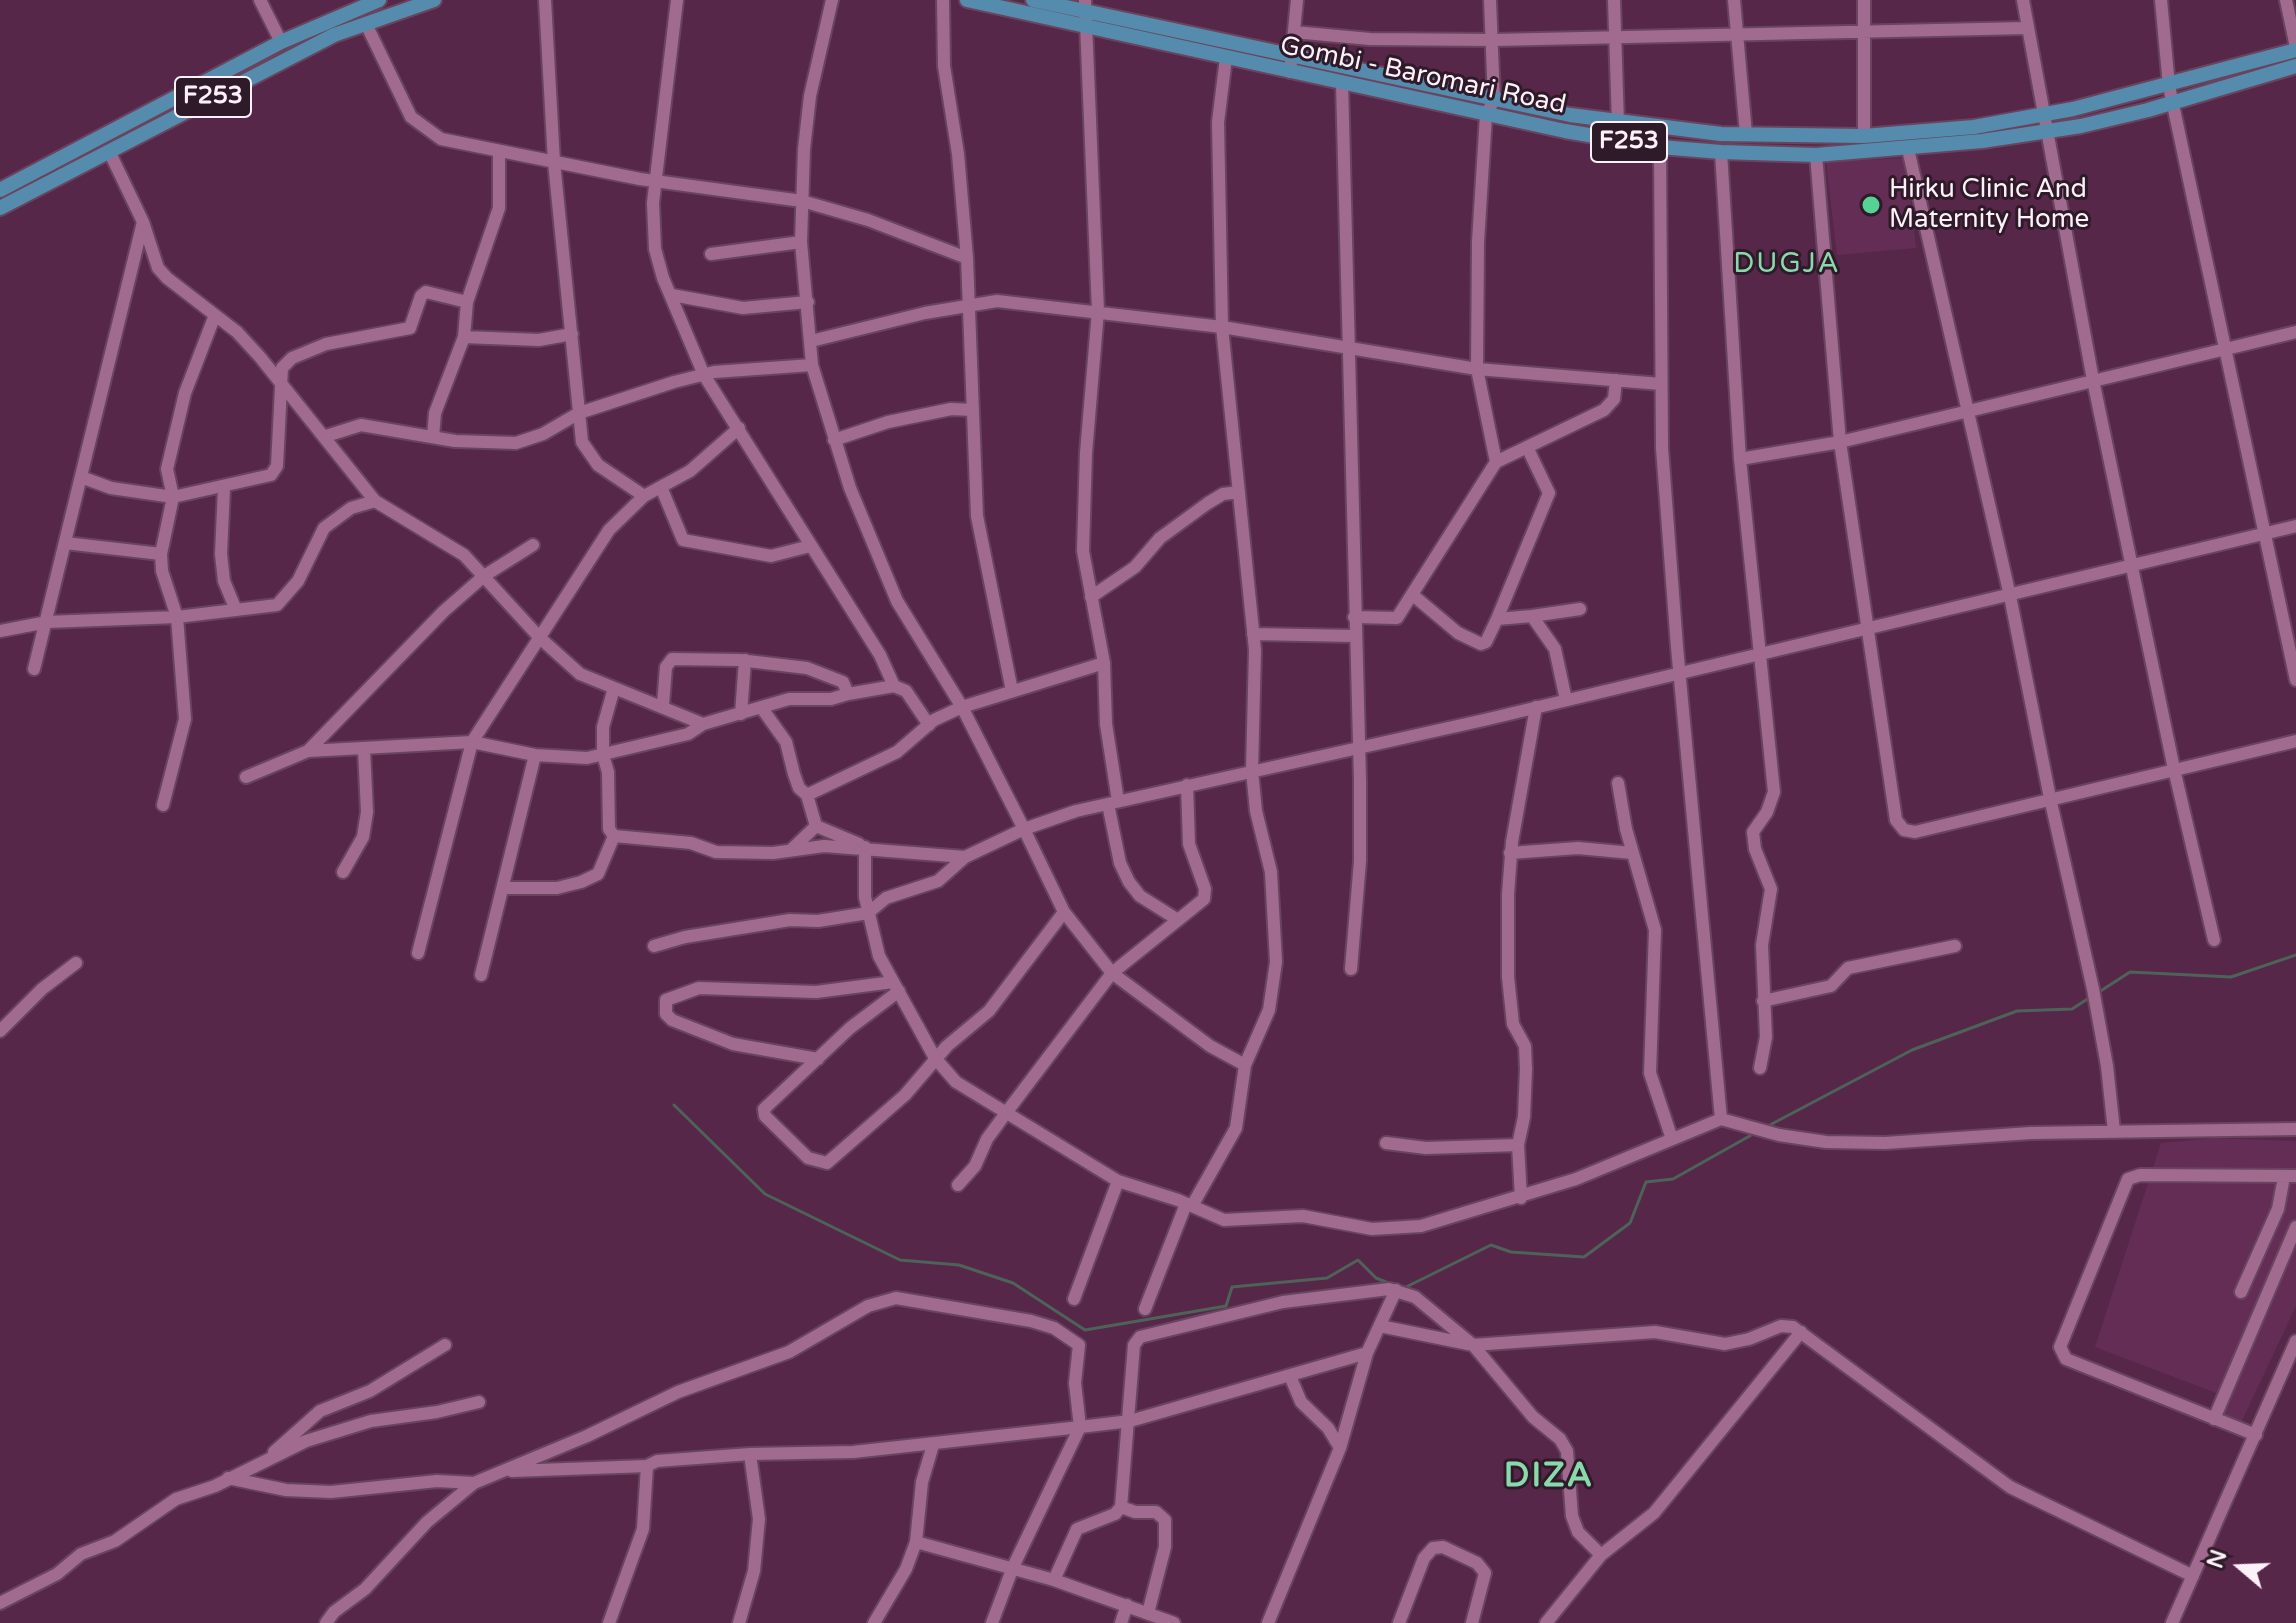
<!DOCTYPE html>
<html>
<head>
<meta charset="utf-8">
<style>
	body { margin:0 }
	#map { position:relative; width:2296px; height:1623px; overflow:hidden; background:#572749; font-family:"Varela Round",sans-serif }
	canvas { display:block }
	.north { position:absolute; left:2200px; top:1527px; width:80px; height:80px; -webkit-text-stroke:6px #2f1a29; paint-order:stroke; rotate:289deg; font-size:22px; font-weight:700; line-height:32px; text-align:center; color:#fdf1f9 }
	.north::after { content:''; display:block; margin:auto; width:28px; height:36px; background:#fdf1f9; clip-path:polygon(50% 0,100% 100%,50% 72%,0 100%) }
</style>
</head>
<body>
<div id="map">
<canvas width="2296" height="1623"></canvas>
<div class="north">N</div>
</div>
<script>
const g = document.querySelector('canvas').getContext('2d');
g.lineJoin = 'round';
function fillPath(path, color) { g.fillStyle = color; g.fill(path, 'evenodd'); }
const shape = rows => new Path2D(rows.map(r => 'M' + r).join(''));
function trace(path, color, width, dash) { g.strokeStyle = color; g.lineWidth = width; g.lineCap = dash ? 'butt' : 'round'; g.setLineDash(dash || []); g.stroke(path); }
function write(font, color, halo, rows, align = 'center') {
  g.font = font + ' "Varela Round",sans-serif'; g.lineWidth = 6; g.setLineDash([]); g.textBaseline = 'middle'; g.strokeStyle = halo; g.fillStyle = color; for (const [text, x, y, turn = 0] of rows) {
    g.save(); g.translate(x, y); g.rotate((+turn || 0) * Math.PI / 180); g.textAlign = isNaN(turn) ? turn : align; if (halo) g.strokeText(text, 0, 0); g.fillText(text, 0, 0); g.restore();
  }
}
fillPath(shape([
	[1906,158,1916,248,1837,255,1826,162],
	[2215,1138,2296,1141,2296,1306,2239,1427,2212,1417,2224,1396,2095,1347,2161,1143]
]), '#642d55');
trace(shape([
	[2099,992,2130,972,2231,977,2296,955],
	[674,1105,765,1194,900,1260,959,1265,1013,1283,1085,1330,1226,1306,1232,1287,1327,1278,1358,1260,1376,1278,1391,1284],
	[1766,1127,1912,1050,2017,1011,2072,1009,2089,998],
	[1402,1289,1491,1245,1511,1252,1584,1257,1630,1223,1646,1182,1673,1179,1755,1133]
]), '#4d6359', 3);
const minor = shape([
	[260,0,281,42],
	[545,0,554,162,582,442,598,465,644,496],
	[832,0,810,96,804,149,801,242,812,365,850,488,897,601,962,707,1024,829,1076,811,1484,720,2296,526],
	[943,0,944,66,958,154,967,258,977,516,1012,691],
	[1085,0,1098,311,1086,453,1083,551,1104,663,1106,724,1118,801],
	[1490,0,1494,100,1486,115,1478,242,1477,369,1496,462],
	[1614,0,1618,124],
	[1734,0,1746,134],
	[2023,0,2093,380,2174,769,2214,940],
	[2161,0,2169,86,2296,680],
	[2286,0,2296,47],
	[366,24,411,117,441,139,640,179,802,201,868,220,967,258],
	[1294,32,1370,39,1494,40,2026,28],
	[1290,72,1297,0],
	[1342,83,1360,780,1360,861,1351,969],
	[1864,136,1864,0],
	[1660,147,1662,448,1677,647,1721,1119],
	[1908,149,2010,596,2050,798,2093,989,2107,1066,2114,1131],
	[109,151,143,222,158,268,167,278,237,332,260,357,375,501,464,555,540,638,580,674,703,724,789,699,831,699,848,694],
	[1721,152,1740,459,1774,792,1767,812,1753,832,1755,849,1771,889,1762,945,1766,1037,1760,1068],
	[1816,155,1840,442,1896,820,1904,830,1915,832,2296,741],
	[711,254,801,242],
	[672,295,743,308,808,302],
	[464,337,539,340,572,334],
	[811,341,925,313,997,301,1222,327,1477,369,1661,384],
	[326,436,361,425,455,441,516,443,543,434,579,413,674,382,714,372,812,365],
	[433,437,435,413,464,337,467,302],
	[834,440,888,422,951,409,973,410],
	[1740,459,1840,442,2296,332],
	[81,477,111,488,173,497,271,475,277,466,282,368,292,358,326,344,410,328,421,296,426,292,467,302,499,208,499,152],
	[661,487,683,540,771,556,810,546],
	[224,488,221,554,224,581,236,610],
	[65,543,161,554],
	[1414,596,1458,633,1481,644,1486,642,1497,619,1532,616,1555,649,1566,700],
	[1091,597,1135,567,1160,538,1208,503,1223,494,1239,492],
	[1532,616,1580,609],
	[1354,617,1397,618,1496,462,1604,410,1614,399,1616,380],
	[1497,619,1549,493,1527,447],
	[0,631,47,622,177,617,277,605,298,581,324,528,351,508,375,501],
	[1253,634,1355,636],
	[34,669,143,222],
	[894,686,906,691,929,725],
	[614,688,603,727,603,755,608,772,609,829,614,836,691,843,716,852,773,853,824,846,965,857,1024,829,1064,912,1112,973,1210,1046,1245,1065],
	[663,705,666,667,672,659,739,660,807,668,843,682,848,694,894,686,880,655,704,375,663,278,655,249,653,203,677,0],
	[761,707,786,742,794,774,799,788,807,795],
	[741,714,745,660],
	[308,751,472,742,535,755,587,758,688,734,703,724],
	[246,777,308,751,444,611,484,576,533,545],
	[1618,783,1626,829,1655,930,1650,1073,1672,1139],
	[163,805,185,719,177,617,162,571,161,554,173,497,167,469,185,393,215,315],
	[859,844,816,826,807,795,897,752,934,720,962,707,1104,663],
	[865,847,865,897,879,956,935,1058,956,1082,1118,1181,1178,1200,1224,1220,1303,1216,1372,1229,1421,1226,1576,1179,1721,1119,1779,1135,1826,1142,1885,1143,2031,1133,2296,1129],
	[792,849,816,826],
	[1510,853,1578,848,1632,853],
	[343,872,363,837,367,812,364,749],
	[503,888,557,888,581,882,598,874,614,836],
	[1178,920,1204,899,1205,889,1189,844,1187,785],
	[654,946,685,937,790,920,818,921,868,913,886,898,938,881,965,857],
	[418,953,472,742,609,530,644,496,690,471,739,428],
	[481,975,535,755],
	[899,991,850,1028,764,1109,765,1116,808,1158,827,1163,905,1095,947,1046,989,1011,1064,912],
	[1763,1001,1831,986,1848,968,1955,946],
	[0,1031,42,989,76,963],
	[818,1059,733,1044,672,1020,666,1014,666,1000,699,988,816,992,893,982],
	[1386,1143,1426,1148,1518,1145],
	[958,1185,975,1166,987,1139,1006,1113,1112,973,1178,920,1140,896,1129,882,1120,863,1108,804],
	[1521,1198,1518,1145,1524,1117,1526,1069,1525,1046,1513,1024,1508,977,1508,894,1512,842,1536,707],
	[1192,1206,1236,1128,1245,1065,1269,1010,1276,962,1271,872,1256,811,1252,771,1255,650,1222,327,1218,122,1226,58],
	[2241,1292,2278,1209,2284,1177],
	[1074,1299,1118,1181],
	[1145,1309,1186,1204],
	[1380,1326,1473,1345,1655,1332,1725,1344,1749,1339,1781,1326,1793,1327,2010,1487,2193,1576],
	[2214,1419,2296,1227],
	[2256,1435,2066,1359,2060,1347,2128,1179,2140,1175,2296,1176],
	[1340,1448,1367,1353,1396,1290],
	[274,1452,320,1411,370,1391,445,1345],
	[512,1471,647,1466,657,1461,750,1454,853,1452,1080,1427,1130,1421,1367,1353],
	[228,1478,286,1490,331,1492,437,1481,474,1483],
	[1121,1507,1135,1512,1156,1512,1165,1520,1165,1547,1148,1613],
	[916,1542,1054,1580,1174,1623],
	[1054,1580,1077,1529,1115,1514,1121,1507,1134,1345,1140,1337,1283,1302,1389,1289,1415,1297,1473,1345,1533,1417,1560,1439,1567,1451,1572,1516,1578,1532,1601,1555],
	[0,1603,57,1574,81,1554,115,1541,176,1499,215,1486,306,1441,371,1421,437,1412,479,1402],
	[326,1623,334,1612,365,1589,427,1522,474,1483,587,1436,678,1392,789,1352,868,1306,896,1298,1031,1321,1054,1328,1079,1345,1075,1383,1080,1427,1013,1567,992,1623],
	[609,1623,643,1529,647,1466],
	[739,1623,754,1571,759,1519,750,1454],
	[874,1623,906,1569,916,1542,922,1482,933,1445],
	[1121,1623,1127,1605],
	[1268,1623,1340,1448,1328,1428,1301,1402,1290,1376],
	[1399,1623,1424,1558,1433,1548,1443,1547,1477,1563,1485,1573,1472,1623],
	[1546,1623,1601,1555,1654,1513,1801,1332],
	[2172,1623,2296,1341]
]);
const major = shape([
	[967,0,1565,131,1660,147,1721,152,1816,155,1982,141,2081,126,2148,110,2296,66],
	[1033,0,1570,115,1721,134,1864,136,1974,127,2073,109,2296,50],
	[0,190,281,42,379,0],
	[0,208,334,35,434,0]
]);
trace(minor, '#69445f', 16);
trace(major, '#69445f', 18);
trace(minor, '#a16b90', 12);
trace(major, '#558cad', 14);
for (const [x, y, r, color] of [
	[1871,205,10,"#54d395"]
]) { const dot = new Path2D(); dot.arc(x, y, r, 0, 2 * Math.PI); g.fillStyle = color; g.fill(dot); trace(dot, '#2f1a29', 3); }
for (const [x, y, w] of [
	[213,97,76],
	[1629,142,76]
]) { const box = new Path2D(); box.roundRect(x - w / 2, y - 20, w, 40, 6); g.fillStyle = '#2f1a29'; g.fill(box); trace(box, '#fdf1f9', 2); }
write('bold 24px', '#fdf1f9', null, [
	["F253",213,97],
	["F253",1629,142]
]);
write('26px', '#fdf1f9', '#2f1a29', [
	["Gombi - Baromari Road",1423,76,12]
]);
write('26px', '#fdf1f9', '#2f1a29', [
	["Hirku Clinic And",1889,190],
	["Maternity Home",1889,220]
], 'left');
g.letterSpacing = '2px';
write('28px', '#8ad9ad', '#2f1a29', [
	["DUGJA",1787,265]
]);
g.letterSpacing = '0px';
g.letterSpacing = '2px';
write('bold 34px', '#8ad9ad', '#2f1a29', [
	["DIZA",1549,1477]
]);
g.letterSpacing = '0px';
</script>
</body>
</html>
